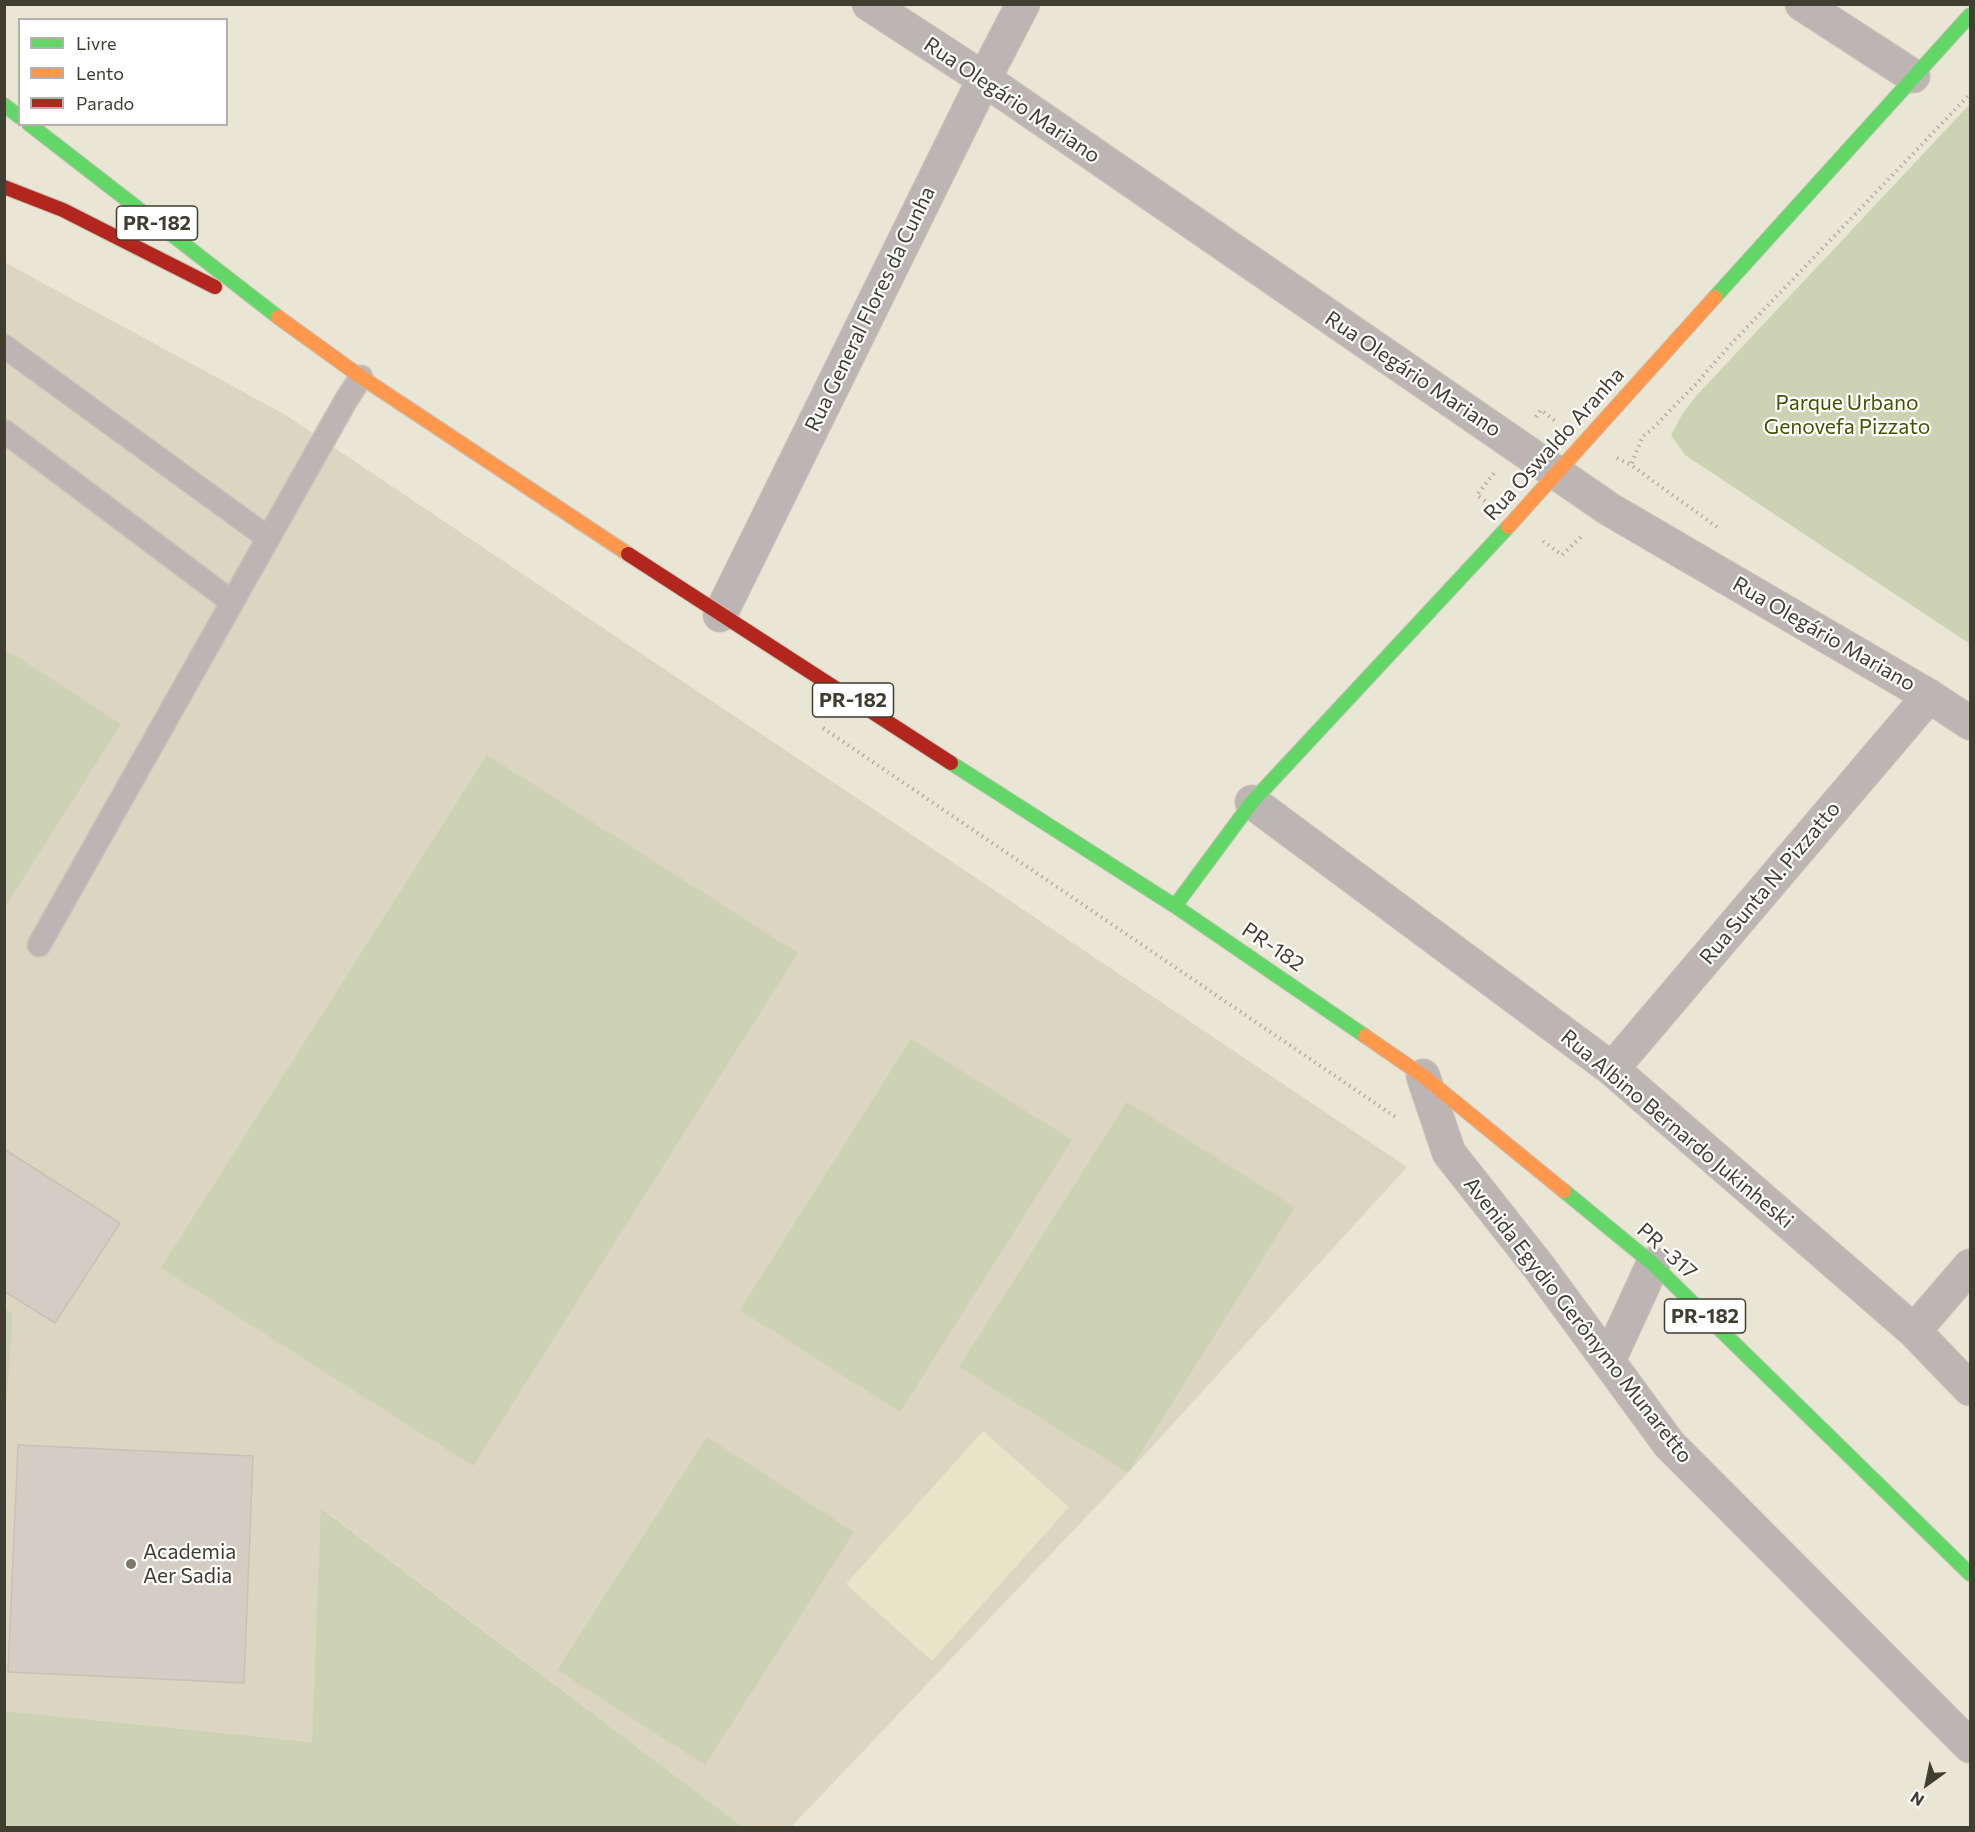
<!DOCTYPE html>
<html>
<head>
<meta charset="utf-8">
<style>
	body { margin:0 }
	#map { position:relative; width:1975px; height:1832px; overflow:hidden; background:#eae6d5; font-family:Commissioner,sans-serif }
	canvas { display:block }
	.frame { position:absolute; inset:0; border:6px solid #403d31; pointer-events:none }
	.legend { position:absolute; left:18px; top:18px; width:210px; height:108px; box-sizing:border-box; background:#fff; border:2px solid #b3b1ad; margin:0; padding:8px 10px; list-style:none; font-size:18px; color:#403d31 }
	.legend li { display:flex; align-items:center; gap:12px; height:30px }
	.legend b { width:30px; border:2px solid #b3b1ad }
	.north { position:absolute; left:1897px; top:1754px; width:60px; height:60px; -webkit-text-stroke:4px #fff; paint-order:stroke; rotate:213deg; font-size:16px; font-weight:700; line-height:24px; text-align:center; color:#403d31 }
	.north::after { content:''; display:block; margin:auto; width:21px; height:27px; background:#403d31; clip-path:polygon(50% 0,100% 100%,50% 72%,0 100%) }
</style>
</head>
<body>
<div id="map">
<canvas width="1975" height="1832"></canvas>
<div class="frame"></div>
<ul class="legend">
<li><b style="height:8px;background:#63d668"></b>Livre</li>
<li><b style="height:8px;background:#ff974d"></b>Lento</li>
<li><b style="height:8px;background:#b3261e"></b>Parado</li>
</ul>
<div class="north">N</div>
</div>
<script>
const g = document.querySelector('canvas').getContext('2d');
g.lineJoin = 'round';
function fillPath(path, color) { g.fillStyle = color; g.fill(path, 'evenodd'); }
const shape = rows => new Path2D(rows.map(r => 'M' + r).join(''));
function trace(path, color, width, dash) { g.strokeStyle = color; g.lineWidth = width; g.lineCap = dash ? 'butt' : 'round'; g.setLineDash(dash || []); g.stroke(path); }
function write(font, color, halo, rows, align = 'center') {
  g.font = font + ' Commissioner,sans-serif'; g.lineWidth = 4.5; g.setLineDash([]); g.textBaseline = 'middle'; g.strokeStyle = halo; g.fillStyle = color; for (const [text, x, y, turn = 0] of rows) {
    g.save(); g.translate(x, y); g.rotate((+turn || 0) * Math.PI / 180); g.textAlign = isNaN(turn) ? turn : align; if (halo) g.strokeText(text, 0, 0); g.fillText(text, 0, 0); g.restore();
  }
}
fillPath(shape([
	[4,262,284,414,1407,1167,1128,1473,791,1827,743,1827,322,1508,312,1742,5,1711,4,1422,13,1314,4,1308]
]), '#dcd5c2');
fillPath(shape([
	[1970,104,1970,644,1685,455,1671,435,1683,413,1697,395],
	[5,649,121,724,5,907],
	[487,755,798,953,473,1466,161,1268],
	[911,1039,1072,1140,900,1412,740,1310],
	[1127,1102,1295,1207,1128,1473,959,1367],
	[5,1308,13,1314,5,1422],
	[707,1437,854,1532,705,1765,557,1670],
	[321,1508,743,1827,5,1827,5,1711,312,1742]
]), '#ccd2b3');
fillPath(shape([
	[983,1431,1069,1507,932,1661,846,1584]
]), '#ebe3c7');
const building = shape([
	[4,1149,120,1223,55,1323,4,1291,4,1149],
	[18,1445,253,1456,244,1683,8,1672,18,1445]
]);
fillPath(building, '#d5cdc4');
trace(building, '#c8c1b8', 1.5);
const lane = shape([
	[4,346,268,538],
	[4,431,232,602],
	[39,945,345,402,361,377]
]);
const street = shape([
	[869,4,984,79,1609,509,1929,696,1970,723],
	[1802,4,1913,76],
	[720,615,984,79,1023,4],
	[1252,802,1612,1069,1914,1331,1970,1389],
	[1612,1069,1929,696],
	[1423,1076,1449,1153,1539,1267,1669,1444,1970,1746],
	[1914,1331,1970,1266],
	[1609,1360,1653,1264]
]);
const fast = shape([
	[4,105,20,117],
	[29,124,278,317],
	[1715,297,1970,15],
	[951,763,1175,906,1365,1036],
	[1175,906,1252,802,1508,527],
	[1564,1191,1653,1264,1970,1574]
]);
const slow = shape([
	[278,317,361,377,628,554],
	[1508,527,1715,297],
	[1365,1036,1423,1076,1564,1191]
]);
const jam = shape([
	[4,187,63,210,215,287],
	[628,554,951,763]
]);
trace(lane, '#c6c3b6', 25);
trace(street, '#c6c3b6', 35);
trace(fast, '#c6c3b6', 16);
trace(slow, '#c6c3b6', 16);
trace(jam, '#c6c3b6', 16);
trace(shape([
	[1536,417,1541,410,1555,421],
	[1617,458,1631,465],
	[1485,501,1477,495,1494,473],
	[1717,527,1631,465,1643,436,1650,431,1696,384,1732,343,1970,94],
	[1543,541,1562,555,1583,535],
	[823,728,1397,1118]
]), '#b3ada8', 4, [1.5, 4.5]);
trace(lane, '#bdb5b3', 22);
trace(street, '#bdb5b3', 33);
trace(fast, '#63d668', 14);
trace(slow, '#ff974d', 14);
trace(jam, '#b3261e', 14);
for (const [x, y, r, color] of [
	[131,1564,6,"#7c786a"]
]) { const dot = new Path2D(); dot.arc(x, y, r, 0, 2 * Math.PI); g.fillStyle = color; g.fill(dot); trace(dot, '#fff', 2); }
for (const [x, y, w] of [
	[157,223,81],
	[853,700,81],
	[1705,1316,81]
]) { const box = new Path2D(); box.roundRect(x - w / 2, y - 17, w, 34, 4.5); g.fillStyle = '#fff'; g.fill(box); trace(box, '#403d31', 1.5); }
write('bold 20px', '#403d31', null, [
	["PR-182",157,223],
	["PR-182",853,700],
	["PR-182",1705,1316]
]);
write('21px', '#403d31', '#fff', [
	["Rua Olegário Mariano",1012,100,34],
	["Rua General Flores da Cunha",870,309,-64],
	["Rua Olegário Mariano",1413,374,34],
	["Rua Oswaldo Aranha",1554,444,-48],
	["Rua Olegário Mariano",1824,634,30],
	["Rua Sunta N. Pizzatto",1770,883,-50],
	["PR-182",1273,947,34],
	["Rua Albino Bernardo Jukinheski",1677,1129,40],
	["PR -317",1667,1251,42],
	["Avenida Egydio Gerônymo Munaretto",1578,1320,52]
]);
write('21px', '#425400', '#fff', [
	["Parque Urbano",1847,403],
	["Genovefa Pizzato",1847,427]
]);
write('21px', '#403d31', '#fff', [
	["Academia",143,1552],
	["Aer Sadia",143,1576]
], 'left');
</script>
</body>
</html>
